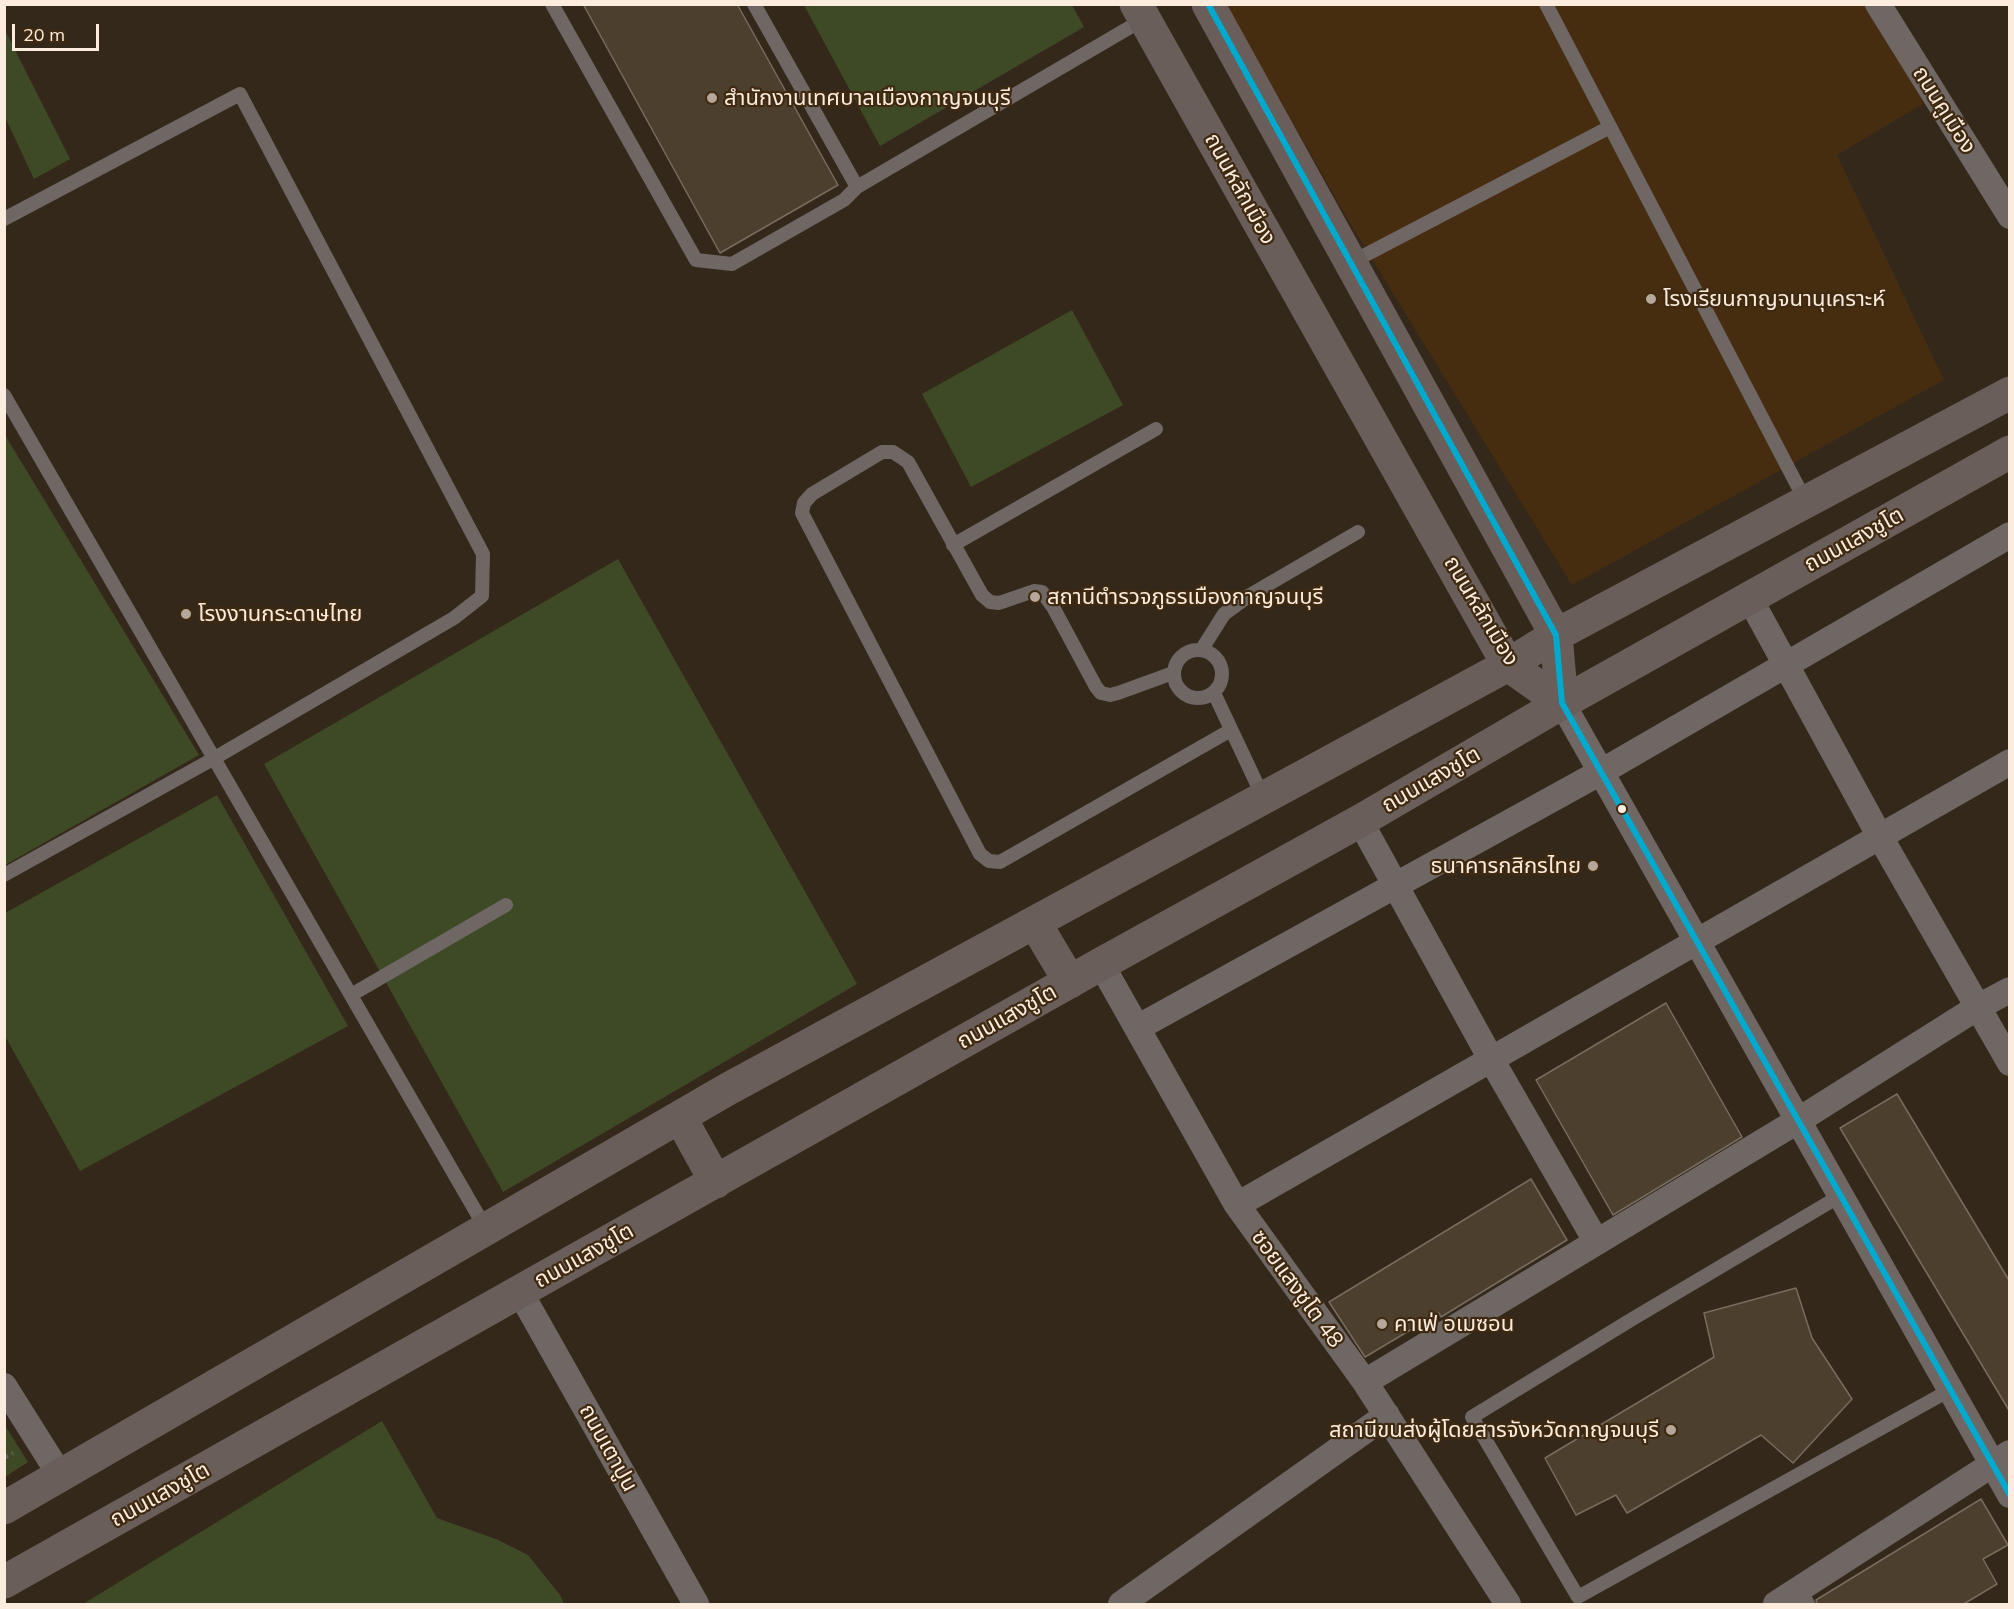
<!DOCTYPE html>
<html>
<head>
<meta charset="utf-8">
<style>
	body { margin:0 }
	#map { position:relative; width:2014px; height:1609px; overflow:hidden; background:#34281a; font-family:Mulish,sans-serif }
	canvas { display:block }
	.frame { position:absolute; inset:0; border:6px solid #fbecdd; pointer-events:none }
	.scale { position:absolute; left:12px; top:24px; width:87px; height:27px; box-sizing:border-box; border:3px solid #fbecdd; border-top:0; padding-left:8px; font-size:18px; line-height:21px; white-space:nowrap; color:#fbecdd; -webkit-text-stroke:4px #3f2910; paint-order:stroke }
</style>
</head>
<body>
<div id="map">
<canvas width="2014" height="1609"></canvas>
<div class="frame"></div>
<div class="scale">20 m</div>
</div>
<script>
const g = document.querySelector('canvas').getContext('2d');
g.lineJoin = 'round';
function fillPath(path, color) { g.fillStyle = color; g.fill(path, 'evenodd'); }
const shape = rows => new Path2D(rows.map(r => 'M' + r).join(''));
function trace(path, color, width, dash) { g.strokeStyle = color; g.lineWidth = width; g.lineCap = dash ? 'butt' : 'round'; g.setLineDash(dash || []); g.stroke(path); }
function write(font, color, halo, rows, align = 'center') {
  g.font = font + ' Mulish,"Noto Sans Thai",sans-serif'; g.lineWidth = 4.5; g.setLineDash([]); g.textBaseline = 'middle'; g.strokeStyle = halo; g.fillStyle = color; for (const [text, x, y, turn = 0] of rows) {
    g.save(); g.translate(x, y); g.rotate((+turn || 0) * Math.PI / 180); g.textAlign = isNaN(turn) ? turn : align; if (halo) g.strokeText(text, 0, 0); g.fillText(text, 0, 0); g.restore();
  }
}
fillPath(shape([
	[1226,5,1868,5,1924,103,1837,155,1944,380,1572,585,1347,218]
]), '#472d10');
fillPath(shape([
	[804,5,1072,5,1084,27,880,146],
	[5,30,70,159,34,179,5,117],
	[1072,310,1123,405,971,487,922,394],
	[5,435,199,755,5,865,4,865],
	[618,559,857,984,503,1192,264,764],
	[217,795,348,1026,80,1171,5,1036,5,913],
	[382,1421,437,1518,496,1539,528,1555,560,1595,564,1604,83,1604],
	[4,1424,28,1462,5,1477,4,1477]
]), '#3e4a25');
const building = shape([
	[583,4,737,4,838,185,720,253,583,4],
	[1666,1003,1742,1137,1613,1215,1536,1080,1666,1003],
	[1897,1094,2010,1282,2010,1412,1840,1128,1897,1094],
	[1531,1179,1567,1240,1441,1317,1439,1313,1365,1357,1329,1302,1531,1179],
	[1796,1288,1812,1338,1852,1399,1793,1463,1761,1435,1627,1513,1616,1495,1576,1515,1545,1458,1714,1357,1704,1313,1796,1288],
	[1981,1499,2008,1545,1983,1559,1997,1584,1962,1605,1817,1605,1816,1600,1981,1499]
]);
fillPath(building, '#4d3f2d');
trace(building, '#776c60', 1.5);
trace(shape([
	[4,1458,13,1453]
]), '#6b645c', 4, [4.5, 4.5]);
trace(shape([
	[552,4,696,260,732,264,844,200,857,187,754,4],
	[1546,4,1806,502],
	[857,187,1144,19],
	[4,219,240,94,483,554,482,596,454,618,213,759,4,875],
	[1350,263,1610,127],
	[4,395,486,1229],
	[953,545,1156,429],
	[1202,649,1224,614,1250,595,1358,532],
	'1174 674a24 24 0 1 1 48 0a24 24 0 1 1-48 0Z',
	[1173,673,1118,693,1110,695,1101,693,1096,687,1053,607,1042,592,1034,591,999,603,990,602,982,595,908,462,893,452,882,452,812,494,804,503,802,513,980,854,989,861,1000,862,1231,730],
	[1214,693,1264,799],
	[351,995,506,905],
	[1840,1196,1634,1318,1472,1417,1578,1597,1950,1390],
	[1800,1589,1808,1604]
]), '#6f6764', 14);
trace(shape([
	[1878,4,2010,216],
	[1750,599,1879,835,2010,1063],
	[1562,703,2010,1495],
	[1360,821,1491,1059,1596,1241],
	[1101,964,1237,1205,1365,1382,1508,1604],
	[1137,1028,1601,772,2010,535],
	[1237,1205,2010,762],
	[520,1292,696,1604],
	[1365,1382,1799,1120,1978,1007,2010,990],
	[4,1386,60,1475],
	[1121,1604,1387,1415],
	[1776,1604,2010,1453]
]), '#6f6764', 26);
trace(shape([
	[1136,4,1508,665,1562,703],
	[1208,4,1556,635,1562,703],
	[1035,923,1070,982],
	[680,1117,716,1182],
	[4,1508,728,1089,1508,665,1556,635,2010,393],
	[4,1582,1101,964,1360,821,1562,703,2010,452]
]), '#695e59', 33);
trace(shape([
	[1208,4,1556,635,1562,703,2010,1495]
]), '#00a9ce', 6);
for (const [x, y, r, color] of [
	[712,98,6,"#b5a799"],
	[1651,299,6,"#b5a799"],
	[1035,597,6,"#b5a799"],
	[186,614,6,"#b5a799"],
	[1622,809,5,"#fbecdd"],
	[1593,866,6,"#b5a799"],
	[1382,1324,6,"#b5a799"],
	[1671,1430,6,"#b5a799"]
]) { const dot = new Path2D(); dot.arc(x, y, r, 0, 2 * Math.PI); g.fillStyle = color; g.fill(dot); trace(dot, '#3f2910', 2); }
write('22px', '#fbecdd', '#3f2910', [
	["สำนักงานเทศบาลเมืองกาญจนบุรี",724,98],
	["โรงเรียนกาญจนานุเคราะห์",1663,299],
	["สถานีตำรวจภูธรเมืองกาญจนบุรี",1047,597],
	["โรงงานกระดาษไทย",198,614],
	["ธนาคารกสิกรไทย",1581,866,"right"],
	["คาเฟ่ อเมซอน",1394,1324],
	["สถานีขนส่งผู้โดยสารจังหวัดกาญจนบุรี",1659,1430,"right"]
], 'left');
write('22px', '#fbecdd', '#3f2910', [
	["ถนนคูเมือง",1944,110,58],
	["ถนนหลักเมือง",1240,189,61],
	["ถนนแสงชูโต",1854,540,-29],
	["ถนนหลักเมือง",1481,611,59],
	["ถนนแสงชูโต",1431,780,-30],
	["ถนนแสงชูโต",1007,1017,-29],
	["ถนนแสงชูโต",584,1256,-29],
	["ซอยแสงชูโต 48",1297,1289,54],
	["ถนนเตาปูน",608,1448,61],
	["ถนนแสงชูโต",160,1495,-29]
]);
</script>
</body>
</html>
